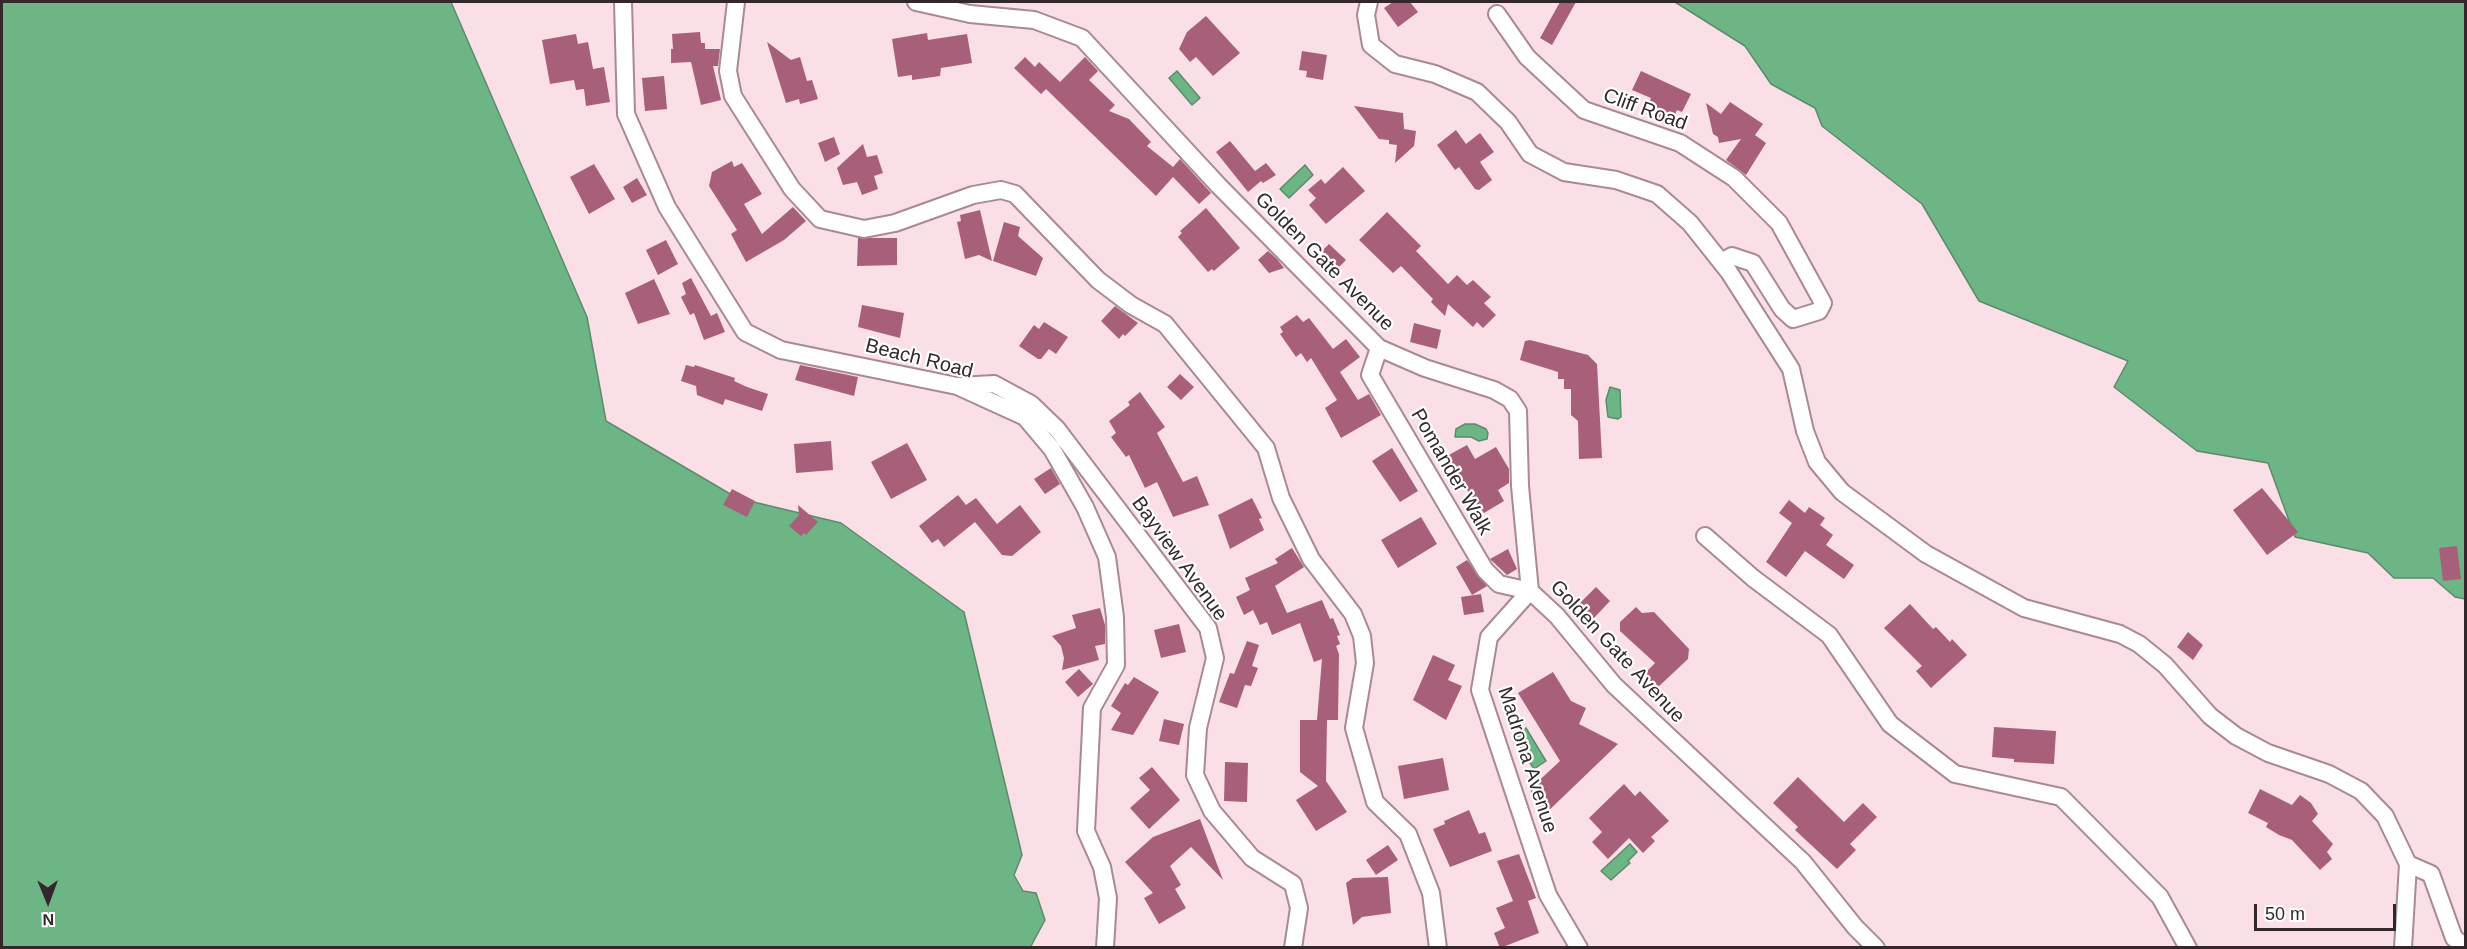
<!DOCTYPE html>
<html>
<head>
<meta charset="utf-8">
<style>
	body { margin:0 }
	#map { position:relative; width:2467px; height:949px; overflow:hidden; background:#fbdfe7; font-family:Arial,sans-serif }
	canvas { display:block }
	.frame { position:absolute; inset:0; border:3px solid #34272b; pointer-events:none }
	.north { position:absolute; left:18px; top:871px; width:60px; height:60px; -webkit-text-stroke:4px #fff; paint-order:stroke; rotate:179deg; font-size:16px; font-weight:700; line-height:24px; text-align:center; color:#34272b }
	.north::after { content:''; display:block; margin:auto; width:21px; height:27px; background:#34272b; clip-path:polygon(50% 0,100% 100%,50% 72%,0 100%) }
	.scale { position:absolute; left:2254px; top:904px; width:142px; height:27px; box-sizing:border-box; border:3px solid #34272b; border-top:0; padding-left:8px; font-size:18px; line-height:21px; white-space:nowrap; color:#34272b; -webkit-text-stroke:4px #fff; paint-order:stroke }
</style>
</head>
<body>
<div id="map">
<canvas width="2467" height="949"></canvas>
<div class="frame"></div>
<div class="north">N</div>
<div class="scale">50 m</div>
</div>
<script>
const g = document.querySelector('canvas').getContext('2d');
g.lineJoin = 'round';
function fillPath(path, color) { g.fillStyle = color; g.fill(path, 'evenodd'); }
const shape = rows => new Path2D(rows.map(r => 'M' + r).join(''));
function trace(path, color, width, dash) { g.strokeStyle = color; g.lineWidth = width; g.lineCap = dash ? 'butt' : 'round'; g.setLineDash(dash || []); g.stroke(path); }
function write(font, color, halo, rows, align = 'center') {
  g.font = font + ' Arial,sans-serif'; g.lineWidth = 4.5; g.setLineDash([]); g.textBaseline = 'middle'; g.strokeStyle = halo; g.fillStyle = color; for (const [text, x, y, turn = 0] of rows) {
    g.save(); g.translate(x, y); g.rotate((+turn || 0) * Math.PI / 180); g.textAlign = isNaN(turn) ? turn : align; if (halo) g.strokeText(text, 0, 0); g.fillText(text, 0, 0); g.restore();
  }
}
const water = shape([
	[2,2,451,2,587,317,606,421,737,498,841,523,964,612,1022,855,1014,875,1023,891,1036,893,1045,920,1030,948,2,948,2,2],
	[1675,2,2465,2,2465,599,2455,597,2433,578,2394,578,2368,553,2295,537,2268,463,2197,451,2114,387,2128,361,1979,301,1922,204,1822,126,1815,108,1771,84,1745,46,1675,2],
	[1177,71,1200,98,1192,105,1169,78,1177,71],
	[1305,165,1313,175,1289,198,1280,189,1305,165],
	[1610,387,1620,390,1621,417,1618,419,1608,417,1606,400,1610,387],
	[1465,424,1475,424,1486,429,1488,433,1487,439,1479,441,1471,437,1455,437,1456,429,1465,424],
	[1526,728,1546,761,1534,769,1513,736,1526,728],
	[1630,844,1637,852,1628,861,1630,863,1611,880,1601,871,1630,844]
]);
fillPath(water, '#6eb586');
trace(water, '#5d8a6b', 1.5);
fillPath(shape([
	[1393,2,1410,2,1418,12,1398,27,1384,8],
	[1560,2,1576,2,1552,45,1540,38],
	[1206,16,1240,53,1213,76,1196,57,1190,62,1179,49,1187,32],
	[700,32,701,43,705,43,705,49,720,49,718,66,713,66,721,100,701,105,691,62,671,63,671,49,673,49,672,34],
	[927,33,928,40,967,34,972,63,941,68,940,76,912,80,912,75,898,77,892,39],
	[576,34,578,44,588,42,593,69,604,67,610,102,586,106,584,89,576,90,574,80,550,84,542,40],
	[767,42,791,60,800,57,807,81,812,80,818,99,800,104,799,99,786,103],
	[1302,51,1327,55,1323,80,1306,77,1307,71,1299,70],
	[1025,57,1035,67,1039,62,1060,82,1085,57,1098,71,1089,80,1115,105,1109,111,1129,119,1151,142,1147,146,1173,167,1180,159,1211,193,1199,204,1173,177,1156,196,1046,89,1041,94,1014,68],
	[1641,71,1691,94,1682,112,1677,110,1670,126,1654,119,1658,110,1648,105,1651,98,1632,90],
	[664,76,667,109,645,111,642,78],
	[1730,102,1763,124,1755,135,1766,143,1746,175,1726,160,1741,139,1719,143,1718,137,1713,134,1706,103,1721,114],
	[1354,106,1403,113,1404,129,1416,131,1414,146,1395,163,1397,145,1389,144,1389,140,1379,139],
	[1456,130,1466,144,1480,133,1494,152,1480,162,1492,180,1479,190,1475,189,1459,167,1455,170,1437,145],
	[834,137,840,154,825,162,818,143],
	[1230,141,1255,171,1266,163,1276,175,1263,183,1261,181,1248,192,1216,152],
	[863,144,867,157,877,155,883,173,874,176,878,189,862,195,857,182,843,185,837,168],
	[732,161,734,167,742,163,762,194,744,204,762,234,793,207,806,221,784,240,746,262,731,234,737,230,709,186,712,172],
	[594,164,615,199,589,214,570,177],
	[1343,167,1365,191,1326,224,1309,205,1316,198,1308,190,1321,179,1325,184],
	[637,178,647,195,632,203,623,187],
	[1206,208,1240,248,1214,271,1212,269,1208,272,1178,237,1182,233,1180,231],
	[980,210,992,261,979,255,965,259,957,222,961,221,960,215],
	[1387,212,1421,246,1416,251,1448,284,1457,275,1467,285,1473,280,1491,297,1484,303,1496,315,1483,328,1477,322,1473,327,1448,304,1445,316,1431,302,1433,299,1401,266,1393,273,1359,240],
	[1004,222,1020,227,1018,236,1043,258,1036,276,993,261],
	[858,238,897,238,897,265,857,266],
	[666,240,678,264,658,275,646,250],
	[1329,244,1346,260,1332,274,1315,258],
	[1268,251,1277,259,1284,268,1269,273,1258,260],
	[691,278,711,316,717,313,725,332,704,340,694,313,690,315,681,297,686,294,682,283],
	[654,279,670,314,638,324,625,293],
	[862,305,904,313,900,338,858,327],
	[1115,306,1138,323,1125,336,1123,334,1119,339,1101,321],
	[1297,315,1303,322,1309,318,1333,349,1346,339,1360,357,1340,372,1358,400,1369,394,1381,415,1341,438,1325,408,1337,400,1311,358,1307,362,1301,353,1296,357,1280,334,1283,332,1280,327],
	[1044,322,1068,337,1056,354,1049,349,1041,359,1038,359,1019,346,1034,325,1039,329],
	[1414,323,1441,330,1437,349,1410,342],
	[1530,340,1588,355,1597,364,1602,458,1579,459,1578,421,1571,415,1571,389,1564,389,1564,379,1558,379,1558,372,1520,360,1525,341],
	[686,365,694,367,695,365,735,378,734,381,747,387,768,394,762,411,725,399,723,405,697,395,696,386,681,381],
	[800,365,858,377,854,396,795,380],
	[1180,374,1194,387,1181,400,1167,387],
	[1140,392,1165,427,1157,433,1183,482,1197,476,1209,505,1173,517,1157,482,1145,488,1129,455,1126,457,1111,437,1116,433,1109,421,1130,405,1128,402],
	[831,441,833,470,796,473,794,444],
	[907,443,927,480,891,499,871,462],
	[1467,445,1475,459,1496,447,1509,469,1509,483,1498,490,1504,501,1484,513,1475,503,1447,456],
	[1392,448,1418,491,1400,502,1372,461],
	[1051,468,1060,484,1045,494,1034,479],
	[2262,488,2298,532,2267,555,2233,510],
	[732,489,755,501,747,517,723,505],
	[958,495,966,505,976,498,997,524,1020,505,1041,532,1012,556,1002,555,975,522,944,547,938,539,932,543,919,526],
	[1252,498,1262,518,1259,519,1264,530,1230,549,1218,515],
	[1789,500,1805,513,1809,507,1825,518,1820,525,1833,535,1826,545,1854,565,1844,579,1805,551,1786,577,1766,562,1792,523,1779,513],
	[798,505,818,522,806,535,804,533,801,536,789,526,799,515],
	[1421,517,1437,544,1398,568,1381,540],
	[2457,546,2461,579,2443,581,2439,548],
	[1292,548,1304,567,1275,586,1287,613,1322,600,1330,619,1333,618,1340,635,1337,636,1340,644,1336,646,1339,654,1338,720,1317,720,1322,659,1314,662,1300,623,1272,635,1267,622,1260,625,1253,610,1244,615,1236,597,1250,590,1245,578,1278,563,1275,559],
	[1508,549,1517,569,1507,575,1490,559],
	[1467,560,1487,586,1472,595,1456,567],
	[1596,587,1610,601,1593,619,1579,604],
	[1481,594,1484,612,1464,615,1461,597],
	[1910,604,1933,629,1936,627,1950,642,1952,639,1967,655,1931,688,1916,671,1922,666,1884,628],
	[1636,607,1642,613,1654,612,1689,649,1688,659,1657,688,1644,674,1655,663,1620,631,1620,622],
	[1100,608,1105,625,1105,644,1095,646,1099,660,1062,670,1064,658,1061,646,1052,636,1076,628,1072,615],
	[1179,624,1186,652,1161,658,1154,630],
	[2188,632,2203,645,2193,660,2177,647],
	[1247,641,1259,645,1252,666,1258,668,1251,686,1245,685,1237,708,1219,702,1230,673,1234,674],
	[1433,655,1455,665,1448,680,1462,686,1446,720,1413,700],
	[1079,669,1093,684,1078,697,1065,682],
	[1553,672,1571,701,1586,708,1579,724,1618,744,1541,818,1530,789,1560,761,1518,693],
	[1134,677,1159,692,1133,735,1111,730,1121,713,1111,706,1125,683,1128,685],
	[1164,719,1184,724,1179,745,1159,741],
	[1300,720,1327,720,1326,781,1347,812,1316,831,1296,800,1318,786,1300,772],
	[1994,727,2056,731,2054,764,2014,762,2014,759,1992,757],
	[1443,758,1449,790,1404,799,1398,766],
	[1225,762,1248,763,1247,802,1224,801],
	[1152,767,1180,800,1149,829,1130,808,1150,790,1139,778],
	[1798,777,1844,822,1863,803,1877,817,1850,844,1856,850,1837,869,1795,830,1798,827,1773,803],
	[1624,784,1635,796,1640,791,1669,821,1651,837,1655,841,1643,853,1629,838,1608,859,1592,842,1602,832,1589,818],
	[2260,789,2292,805,2300,795,2311,803,2318,814,2312,821,2333,844,2327,852,2332,859,2320,870,2292,840,2279,835,2266,827,2268,823,2248,813],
	[1469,810,1479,834,1485,832,1492,851,1450,867,1433,829,1445,824,1444,821],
	[1200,819,1223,880,1191,847,1170,866,1181,885,1175,889,1186,908,1159,924,1144,898,1153,893,1125,862,1153,837],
	[1388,845,1398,860,1376,875,1366,860],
	[1519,854,1536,898,1528,901,1539,933,1500,948,1494,933,1505,928,1496,908,1513,901,1497,861],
	[1388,877,1391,913,1362,917,1353,925,1346,883,1353,878]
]), '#a85f79');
const street = shape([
	[623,2,626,114,667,207,745,332,781,350,957,386,1025,417,1052,449,1085,507,1107,557,1115,617,1116,665,1092,708,1086,831,1102,867,1108,898,1105,948],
	[736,2,728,71,733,96,792,189,820,219,864,229,895,223,973,195,1001,190,1015,194,1098,280,1131,305,1165,324,1266,448,1281,498,1311,559,1353,614,1362,636,1365,663,1354,728,1375,802,1408,834,1431,893,1438,948],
	[916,2,970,14,1034,20,1082,38,1219,186,1379,348,1425,368,1494,390,1510,399,1518,411,1520,486,1530,591,1557,616,1614,685,1803,862,1855,927,1876,948],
	[1369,2,1366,15,1371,45,1395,64,1435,74,1477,92,1508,122,1530,154,1564,172,1616,180,1657,194,1690,223,1729,272,1791,369,1805,431,1817,462,1842,492,1926,554,2024,608,2120,634,2139,644,2165,665,2210,716,2236,736,2268,753,2329,774,2361,791,2385,816,2408,864,2403,948],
	[1497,14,1527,57,1584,110,1680,143,1734,178,1779,223,1823,303,1819,311,1793,319,1782,309,1753,263,1732,256,1721,262],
	[1379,348,1370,375,1485,570,1499,584,1530,591],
	[959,386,994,384,1031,404,1057,429,1208,628,1215,658,1198,728,1195,775,1212,811,1252,858,1293,884,1299,908,1293,948],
	[1705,536,1753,578,1829,635,1890,724,1955,774,2061,797,2160,897,2188,948],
	[1530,591,1489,637,1480,690,1548,895,1579,948],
	[2408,864,2431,874,2454,938,2466,947]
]);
trace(street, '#a98993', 20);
trace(street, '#fff', 16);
write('20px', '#34272b', '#fff', [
	["Cliff Road",1645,110,20],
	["Golden Gate Avenue",1324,262,45],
	["Beach Road",919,359,14],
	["Pomander Walk",1451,472,60],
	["Bayview Avenue",1179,559,54],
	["Golden Gate Avenue",1617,652,47],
	["Madrona Avenue",1527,760,72]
]);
</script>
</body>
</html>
